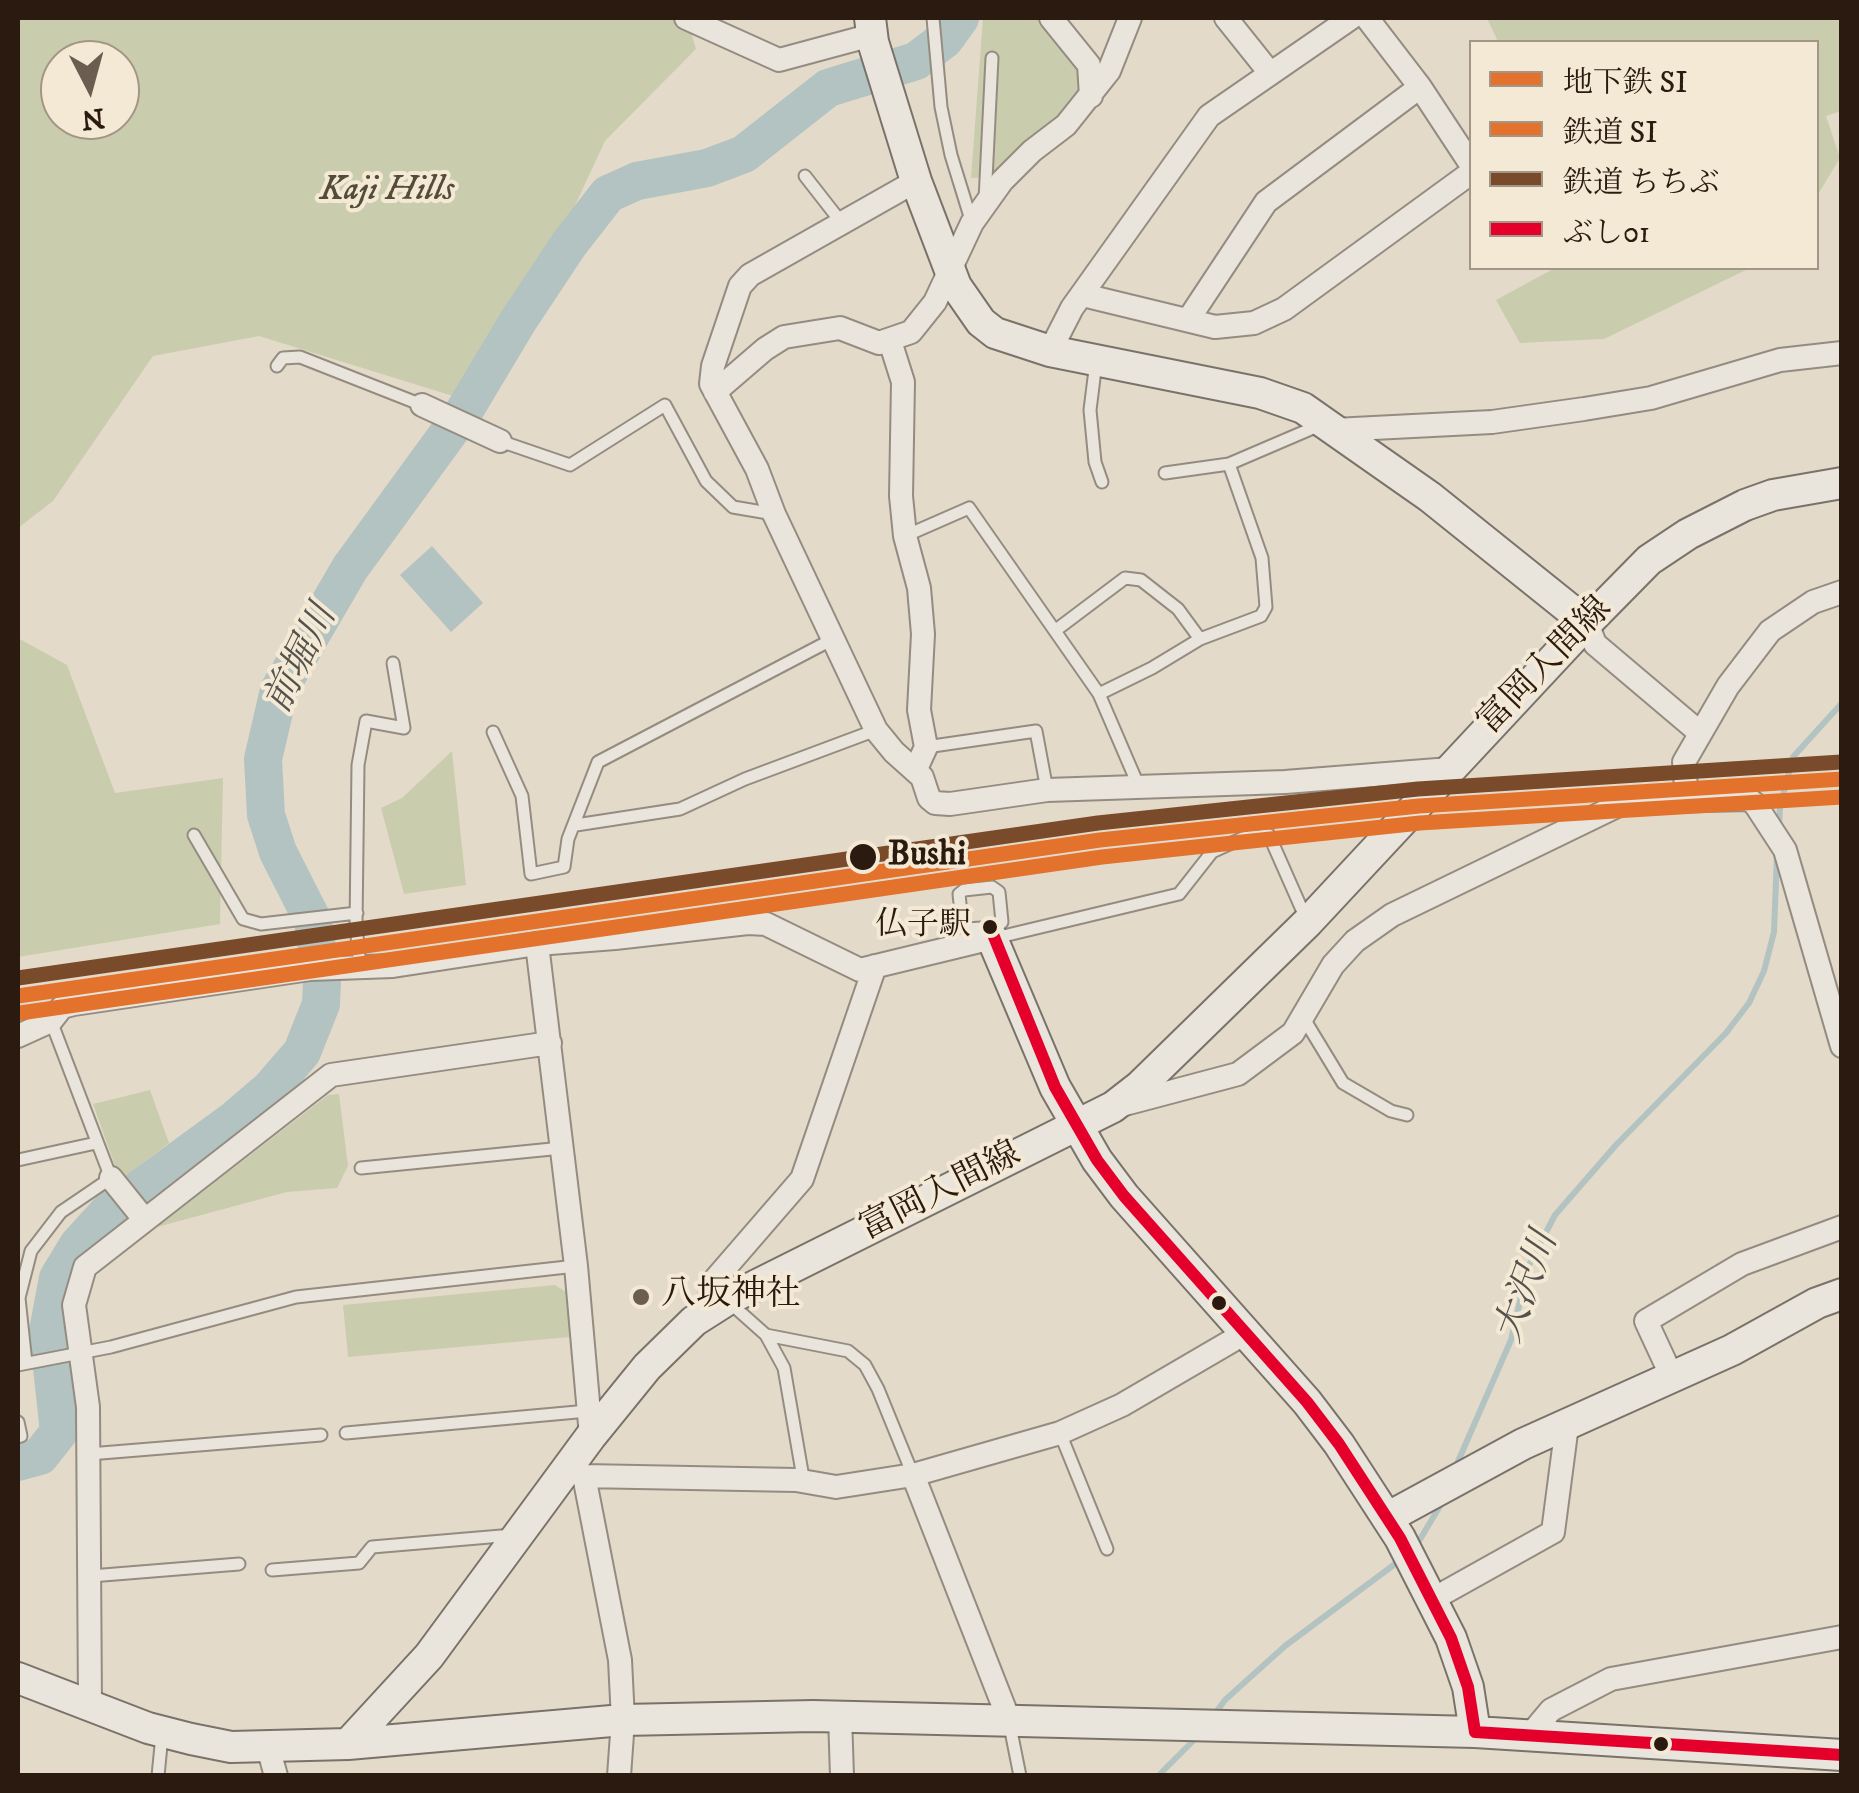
<!DOCTYPE html>
<html>
<head>
<meta charset="utf-8">
<style>
	body { margin:0 }
	#map { position:relative; width:1859px; height:1793px; overflow:hidden; background:#e4daca; font-family:"IM FELL DW Pica","Noto Serif JP",serif }
	canvas { display:block }
	.frame { position:absolute; inset:0; border:20px solid #2b1a10; pointer-events:none }
	.legend { position:absolute; left:1469px; top:40px; width:350px; height:230px; box-sizing:border-box; background:#f4e9d5; border:2px solid #a49686; margin:0; padding:12px 18px; list-style:none; font-size:30px; color:#2b1a10 }
	.legend li { display:flex; align-items:center; gap:20px; height:50px }
	.legend b { width:50px; border:2px solid #a49686 }
	.north { position:absolute; left:40px; top:40px; width:100px; height:100px; box-sizing:border-box; background:#f4e9d5; border:2px solid #a49686; border-radius:50%; rotate:174deg; font-size:28px; font-weight:700; line-height:40px; text-align:center; color:#2b1a10 }
	.north::after { content:''; display:block; margin:auto; width:35px; height:45px; background:#6c5d51; clip-path:polygon(50% 0,100% 100%,50% 72%,0 100%) }
</style>
</head>
<body>
<div id="map">
<canvas width="1859" height="1793"></canvas>
<div class="frame"></div>
<ul class="legend">
<li><b style="height:12px;background:#e3722c"></b>地下鉄 SI</li>
<li><b style="height:12px;background:#e3722c"></b>鉄道 SI</li>
<li><b style="height:12px;background:#7a4b2a"></b>鉄道 ちちぶ</li>
<li><b style="height:12px;background:#e4002b"></b>ぶし01</li>
</ul>
<div class="north">N</div>
</div>
<script>
const g = document.querySelector('canvas').getContext('2d');
g.lineJoin = 'round';
function fillPath(path, color) { g.fillStyle = color; g.fill(path, 'evenodd'); }
const shape = rows => new Path2D(rows.map(r => 'M' + r).join(''));
function trace(path, color, width, dash) { g.strokeStyle = color; g.lineWidth = width; g.lineCap = dash ? 'butt' : 'round'; g.setLineDash(dash || []); g.stroke(path); }
function write(font, color, halo, rows, align = 'center') {
  g.font = font + ' "IM FELL DW Pica","Noto Serif JP",serif'; g.lineWidth = 8; g.setLineDash([]); g.textBaseline = 'middle'; g.strokeStyle = halo; g.fillStyle = color; for (const [text, x, y, turn = 0] of rows) {
    g.save(); g.translate(x, y); g.rotate((+turn || 0) * Math.PI / 180); g.textAlign = isNaN(turn) ? turn : align; if (halo) g.strokeText(text, 0, 0); g.fillText(text, 0, 0); g.restore();
  }
}
fillPath(shape([
	[18,18,687,18,696,49,605,141,482,405,259,336,153,356,53,501,18,528],
	[60,60,120,60,120,120,60,120],
	[983,18,1048,18,1078,59,1084,87,1053,123,991,177,971,178],
	[1487,18,1841,18,1841,111,1826,116,1840,158,1817,196,1816,42,1498,42],
	[1555,268,1750,268,1604,339,1520,343,1496,300],
	[18,638,67,665,115,793,223,778,220,924,18,957],
	[452,751,466,885,404,894,381,808,402,798],
	[150,1090,169,1143,120,1180,93,1104],
	[339,1094,348,1166,337,1188,287,1192,157,1227,328,1095],
	[555,1285,566,1292,570,1337,348,1357,343,1305]
]), '#c9cdad');
fillPath(shape([
	[432,546,483,603,451,632,400,575]
]), '#b3c3c1');
trace(shape([
	[1779,827,1780,807,1793,757,1842,703],
	[1456,1466,1511,1340,1528,1267,1555,1215,1616,1145,1726,1033,1749,1003,1764,971,1774,932,1777,854],
	[1416,1546,1443,1501],
	[1214,1715,1225,1700,1285,1646,1399,1561],
	[1158,1776,1197,1737]
]), '#b3c3c1', 6);
trace(shape([
	[18,1462,40,1456,59,1432,48,1331,58,1278,78,1245,109,1211,235,1119,270,1089,302,1052,321,1004,322,981,313,921,278,852,266,815,263,759,279,690,350,568,463,413,518,321,569,244,608,194,637,181,707,168,744,154,828,88,916,61,945,39,960,18]
]), '#b3c3c1', 38);
const lane = shape([
	[933,18,941,107,951,155,972,223],
	[805,176,841,222],
	[985,200,992,58],
	[1096,362,1090,410,1095,462,1102,482],
	[277,366,283,358,300,357,422,405],
	[500,441,570,465,665,405,706,481,733,507,774,514],
	[1165,473,1229,464,1320,425],
	[905,536,969,508,1099,694,1139,787],
	[1056,630,1125,578,1141,580,1178,609,1200,639],
	[1099,694,1152,668,1200,639,1261,616,1266,607,1262,558,1229,464],
	[493,732,522,796,531,874,564,867,568,839,598,762,833,639],
	[926,747,1036,731,1047,790],
	[576,825,680,809,745,779,876,730],
	[194,835,243,919,261,924,357,913],
	[992,887,999,892,1002,922,997,927,966,929,962,923,959,894,964,890,992,887],
	[995,938,1179,894,1212,852,1245,837,1269,835,1307,921],
	[360,967,356,925,358,765,366,721,404,728,393,663],
	[1303,1017,1343,1083,1391,1111,1407,1115],
	[18,1160,96,1143],
	[361,1168,562,1148],
	[730,1303,766,1335,784,1368,802,1472,796,1480],
	[766,1335,848,1351,865,1365,878,1389,913,1475],
	[26,1363,19,1298,31,1251,61,1212,111,1178,51,1021],
	[18,1365,111,1347,296,1297,576,1266],
	[18,1422,21,1436,18,1437],
	[346,1433,588,1411],
	[1060,1433,1107,1549],
	[89,1454,321,1435],
	[272,1570,359,1563,372,1547,513,1535],
	[91,1576,239,1564],
	[1009,1721,1020,1776],
	[158,1776,162,1735]
]);
const street = shape([
	[686,18,779,60,872,35],
	[1051,18,1089,65,1091,96],
	[1226,18,1270,73],
	[1367,18,1420,87,1472,166],
	[916,181,750,275,740,286,713,366,711,384,757,469,774,514,876,730,894,752,922,777,929,798,935,803,950,804,1047,790,1285,782,1450,769],
	[1083,295,1215,327,1254,323,1284,309,1472,172],
	[1188,320,1266,202,1420,87],
	[890,341,903,382,901,496,905,536,919,588,923,634,919,710,926,747,915,771],
	[1050,351,1072,308,1209,116,1351,18],
	[715,392,765,349,784,337,840,328,879,343,911,332,935,302,972,223,1002,181,1032,151,1066,125,1109,71,1130,18],
	[422,405,500,441],
	[1334,430,1492,422,1584,409,1651,398,1780,360,1842,353],
	[1587,623,1595,644,1699,732],
	[1687,800,1684,762,1728,686,1770,631,1813,602,1842,592],
	[537,944,576,1266,591,1436],
	[18,1036,51,1021,62,1007,74,1004,310,969,393,966,537,944,615,938,748,923,766,924,860,970,992,938],
	[1121,1105,1238,1074,1293,1033,1333,965,1355,941,1392,915,1625,802,1748,799,1755,804,1785,850,1842,1046],
	[111,1178,144,1219],
	[709,1310,712,1283,802,1179,875,966],
	[1672,1377,1646,1321,1742,1264,1842,1227],
	[572,1470,584,1476,620,1660,623,1720,619,1776],
	[913,1475,1009,1720],
	[584,1476,796,1480,836,1487,913,1475,1060,1433,1122,1405,1247,1332],
	[1433,1599,1553,1532,1567,1425],
	[90,1706,88,1407,74,1305,85,1267,331,1075,550,1043],
	[840,1716,842,1776],
	[1530,1735,1551,1710,1611,1679,1842,1637],
	[268,1747,276,1776]
]);
const secondary = shape([
	[870,18,873,42,916,181,956,286,981,322,995,333,1050,351,1260,393,1303,408,1430,497,1587,623],
	[992,938,1055,1087,1097,1160,1124,1196,1307,1402,1339,1444,1400,1538,1451,1638,1468,1687,1475,1732],
	[1387,1518,1523,1444,1732,1350,1817,1303,1842,1294],
	[18,1678,148,1728,191,1739,231,1747,348,1744,429,1656,591,1436,647,1367,694,1321,727,1300,1113,1107,1140,1086,1308,922,1587,623,1649,560,1688,534,1745,505,1773,495,1842,483],
	[348,1744,623,1720,813,1716,1475,1732,1842,1755]
]);
trace(lane, '#948c81', 15);
trace(street, '#948c81', 26);
trace(secondary, '#797269', 34);
trace(lane, '#e9e4dc', 11);
trace(street, '#e9e4dc', 22);
trace(secondary, '#e9e4dc', 30);
trace(shape([
	[990,927,1055,1087,1097,1160,1124,1196,1307,1402,1339,1444,1400,1538,1451,1638,1468,1687,1475,1732],
	[1475,1732,1842,1755]
]), '#e4002b', 12);
trace(shape([
	[20,1013,1102,857,1420,823,1842,797]
]), '#e3722c', 15);
trace(shape([
	[18,978,1098,823,1418,789,1841,762]
]), '#7a4b2a', 15);
trace(shape([
	[18,996,1100,840,1419,806,1842,779]
]), '#e3722c', 15);
for (const [x, y, r, color] of [
	[863,857,15,"#2b1a10"],
	[990,927,9,"#2b1a10"],
	[641,1297,10,"#6c5d51"],
	[1219,1303,9,"#2b1a10"],
	[1661,1744,9,"#2b1a10"]
]) { const dot = new Path2D(); dot.arc(x, y, r, 0, 2 * Math.PI); g.fillStyle = color; g.fill(dot); trace(dot, '#f4e9d5', 4); }
write('32px', '#2b1a10', '#f4e9d5', [
	["仏子駅",971,927]
], 'right');
write('italic 35px', '#544c38', '#f4e9d5', [
	["Kaji Hills",387,192]
]);
write('35px', '#2b1a10', '#f4e9d5', [
	["富岡入間線",1546,667,-46],
	["富岡入間線",941,1193,-27]
]);
write('bold 35px', '#2b1a10', '#f4e9d5', [
	["Bushi",888,857]
], 'left');
write('35px', '#2b1a10', '#f4e9d5', [
	["八坂神社",661,1297]
], 'left');
write('italic 38px', '#53524d', '#f4e9d5', [
	["前堀川",303,660,-64],
	["大沢川",1529,1288,-70]
]);
</script>
</body>
</html>
